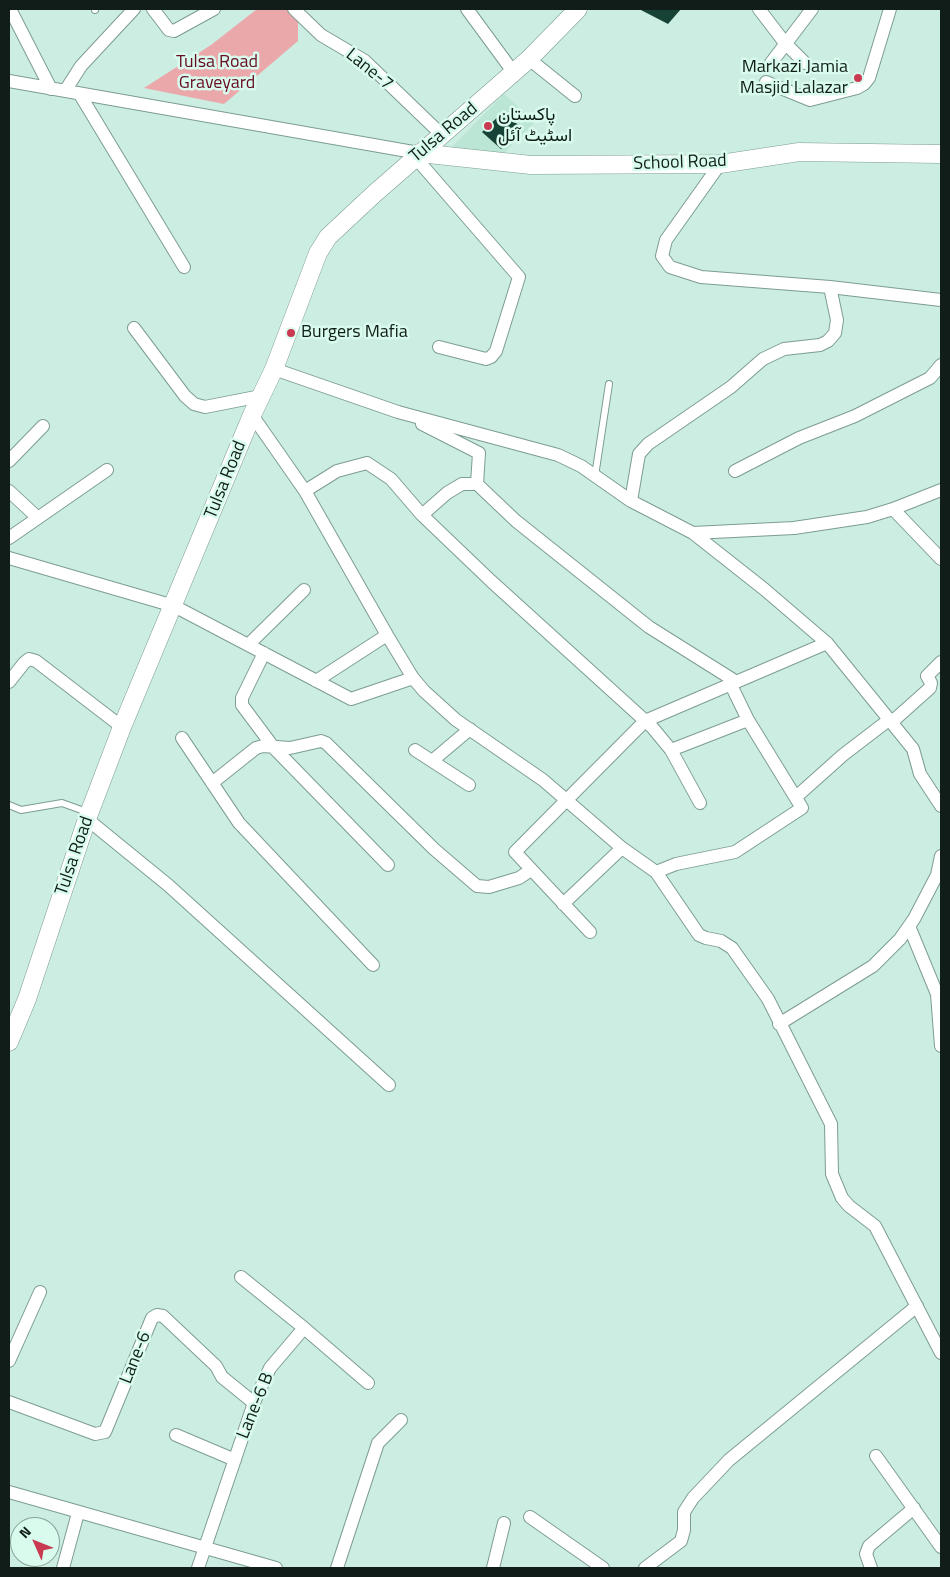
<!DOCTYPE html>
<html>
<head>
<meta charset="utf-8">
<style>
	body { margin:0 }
	#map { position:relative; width:950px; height:1577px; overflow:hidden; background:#ccede1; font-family:"Titillium Web",sans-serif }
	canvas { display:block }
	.frame { position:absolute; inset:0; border:10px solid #101d18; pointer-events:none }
	.north { position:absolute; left:10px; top:1517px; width:50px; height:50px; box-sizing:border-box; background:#d9fbee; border:1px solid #89a298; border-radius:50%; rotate:314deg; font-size:14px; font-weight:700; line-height:20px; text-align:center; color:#101d18 }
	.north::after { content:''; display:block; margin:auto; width:18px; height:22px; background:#c93951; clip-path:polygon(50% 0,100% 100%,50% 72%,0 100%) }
</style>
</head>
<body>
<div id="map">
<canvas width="950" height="1577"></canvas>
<div class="frame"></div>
<div class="north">N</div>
</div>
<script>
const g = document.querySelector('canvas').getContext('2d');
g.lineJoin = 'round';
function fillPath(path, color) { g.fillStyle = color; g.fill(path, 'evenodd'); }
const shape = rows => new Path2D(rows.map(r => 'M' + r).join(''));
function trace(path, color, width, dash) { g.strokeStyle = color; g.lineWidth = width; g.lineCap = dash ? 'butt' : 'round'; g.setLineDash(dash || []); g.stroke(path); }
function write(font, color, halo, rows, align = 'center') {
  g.font = font + ' "Titillium Web",Vazirmatn,sans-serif'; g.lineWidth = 5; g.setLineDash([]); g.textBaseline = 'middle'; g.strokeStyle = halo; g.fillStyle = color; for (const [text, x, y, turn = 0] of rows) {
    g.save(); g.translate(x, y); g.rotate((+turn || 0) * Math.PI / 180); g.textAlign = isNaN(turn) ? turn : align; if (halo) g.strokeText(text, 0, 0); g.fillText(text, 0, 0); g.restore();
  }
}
fillPath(shape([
	[504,94,535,122,501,156,451,148]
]), '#bbe5d5');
fillPath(shape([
	[257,9,295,9,298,12,298,41,224,104,144,88,211,45]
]), '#eaa8ab');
fillPath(shape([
	[639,9,681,9,668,24],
	[504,111,521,128,501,149,482,132]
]), '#164335');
const lane = shape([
	[95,10,95,9],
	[595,476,609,384],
	[9,805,21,810,62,803,87,812]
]);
const street = shape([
	[10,9,51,89],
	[153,9,169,30,174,31,214,9],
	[294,9,321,35,365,61,442,135],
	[467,9,514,73],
	[759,9,785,43,805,63],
	[529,59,575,96],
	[771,63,812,9],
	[9,81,419,153],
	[766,82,810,100,857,88,864,84,869,78,890,9],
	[65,91,81,66,134,9],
	[79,93,184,267],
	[415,157,519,277,496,351,491,357,486,359,439,347],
	[720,164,666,240,662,256,670,267,701,277,830,287,941,300],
	[134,328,185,396,194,404,205,407,261,396],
	[274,369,398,412,558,455,581,466,631,501,693,533,794,528,867,517,893,509,941,490],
	[252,415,305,491,387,635,413,678,424,691,456,720,543,780,622,848,656,872,699,935,706,938,721,941,732,948,768,999,831,1124,832,1174,842,1198,849,1206,875,1226,941,1353],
	[422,424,479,453,477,484],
	[9,461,43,426],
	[735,471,799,438,855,416,930,378,941,365],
	[9,491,38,518],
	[305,491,337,471,367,463,391,479,422,515,491,581,652,727,671,750,700,803],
	[631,501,639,454,648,444,731,387,763,359,784,349,820,345,828,341,835,333,837,320,830,287],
	[893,509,941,559],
	[422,515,447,493,462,484,477,484,516,521,649,627,735,681],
	[693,533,764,589,827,643,913,749,920,774,941,806],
	[9,538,107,470],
	[9,558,174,606,351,699,413,678],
	[248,645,304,590],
	[264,653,242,698,242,705,274,748,388,865],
	[316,681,387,635],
	[9,682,24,663,29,659,36,661,122,727],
	[893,721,930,688,931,683,927,676,941,662],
	[182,738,239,823,373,965],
	[415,750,469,785],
	[671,750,748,720],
	[432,761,470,729],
	[212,783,256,748,263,746,290,748,321,741,326,743,434,849,477,886,489,887,519,878,531,870],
	[796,797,843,755,890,719],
	[87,819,168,885,389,1085],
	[656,872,676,864,735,852,802,808,748,720,731,685],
	[563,904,622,848],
	[909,926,937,994,941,1046],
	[590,932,515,852,645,721,827,643],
	[779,1024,873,966,900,939,914,919,937,875,941,856],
	[304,1328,368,1383],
	[9,1361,40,1292],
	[9,1402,95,1434,105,1432,152,1318,157,1315,163,1316,216,1366,222,1377,254,1403],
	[176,1435,235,1460],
	[876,1456,941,1547],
	[9,1492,276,1568],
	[530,1517,603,1568],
	[63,1568,78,1513],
	[198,1568,255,1400,270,1368,304,1328,241,1277],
	[337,1568,378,1443,401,1420],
	[493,1568,504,1523],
	[645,1568,681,1541,684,1530,684,1512,693,1498,729,1460,917,1306],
	[871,1568,866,1554,869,1546,914,1508]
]);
const secondary = shape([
	[419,153,531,165,720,164,799,152,941,154],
	[9,1042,27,999,87,819,122,727,252,415,274,369,318,253,328,237,374,194,529,59,578,9]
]);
trace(lane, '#7d9d91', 8);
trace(street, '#7d9d91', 14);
trace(secondary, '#7d9d91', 19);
trace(lane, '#fff', 6);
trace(street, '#fff', 12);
trace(secondary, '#fff', 18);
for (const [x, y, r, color] of [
	[858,78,5,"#c93951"],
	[488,126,5,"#c93951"],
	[291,333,5,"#c93951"]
]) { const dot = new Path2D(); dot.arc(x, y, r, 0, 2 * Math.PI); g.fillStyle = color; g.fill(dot); trace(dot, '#d9fbee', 2); }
write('18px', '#670d21', '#d9fbee', [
	["Tulsa Road",217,63],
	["Graveyard",217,84]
]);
write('18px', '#101d18', '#d9fbee', [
	["Markazi Jamia",848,68,"right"],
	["Masjid Lalazar",848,89,"right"],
	["پاکستان",498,116],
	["اسٹیٹ آئل",498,137],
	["Burgers Mafia",301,333]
], 'left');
write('18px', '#101d18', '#d9fbee', [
	["Lane-7",369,70,39],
	["Tulsa Road",444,133,-40],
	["School Road",680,163,-2],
	["Tulsa Road",226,480,-68],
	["Tulsa Road",75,856,-71],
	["Lane-6",136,1358,-68],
	["Lane-6 B",256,1406,-68]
]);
</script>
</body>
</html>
